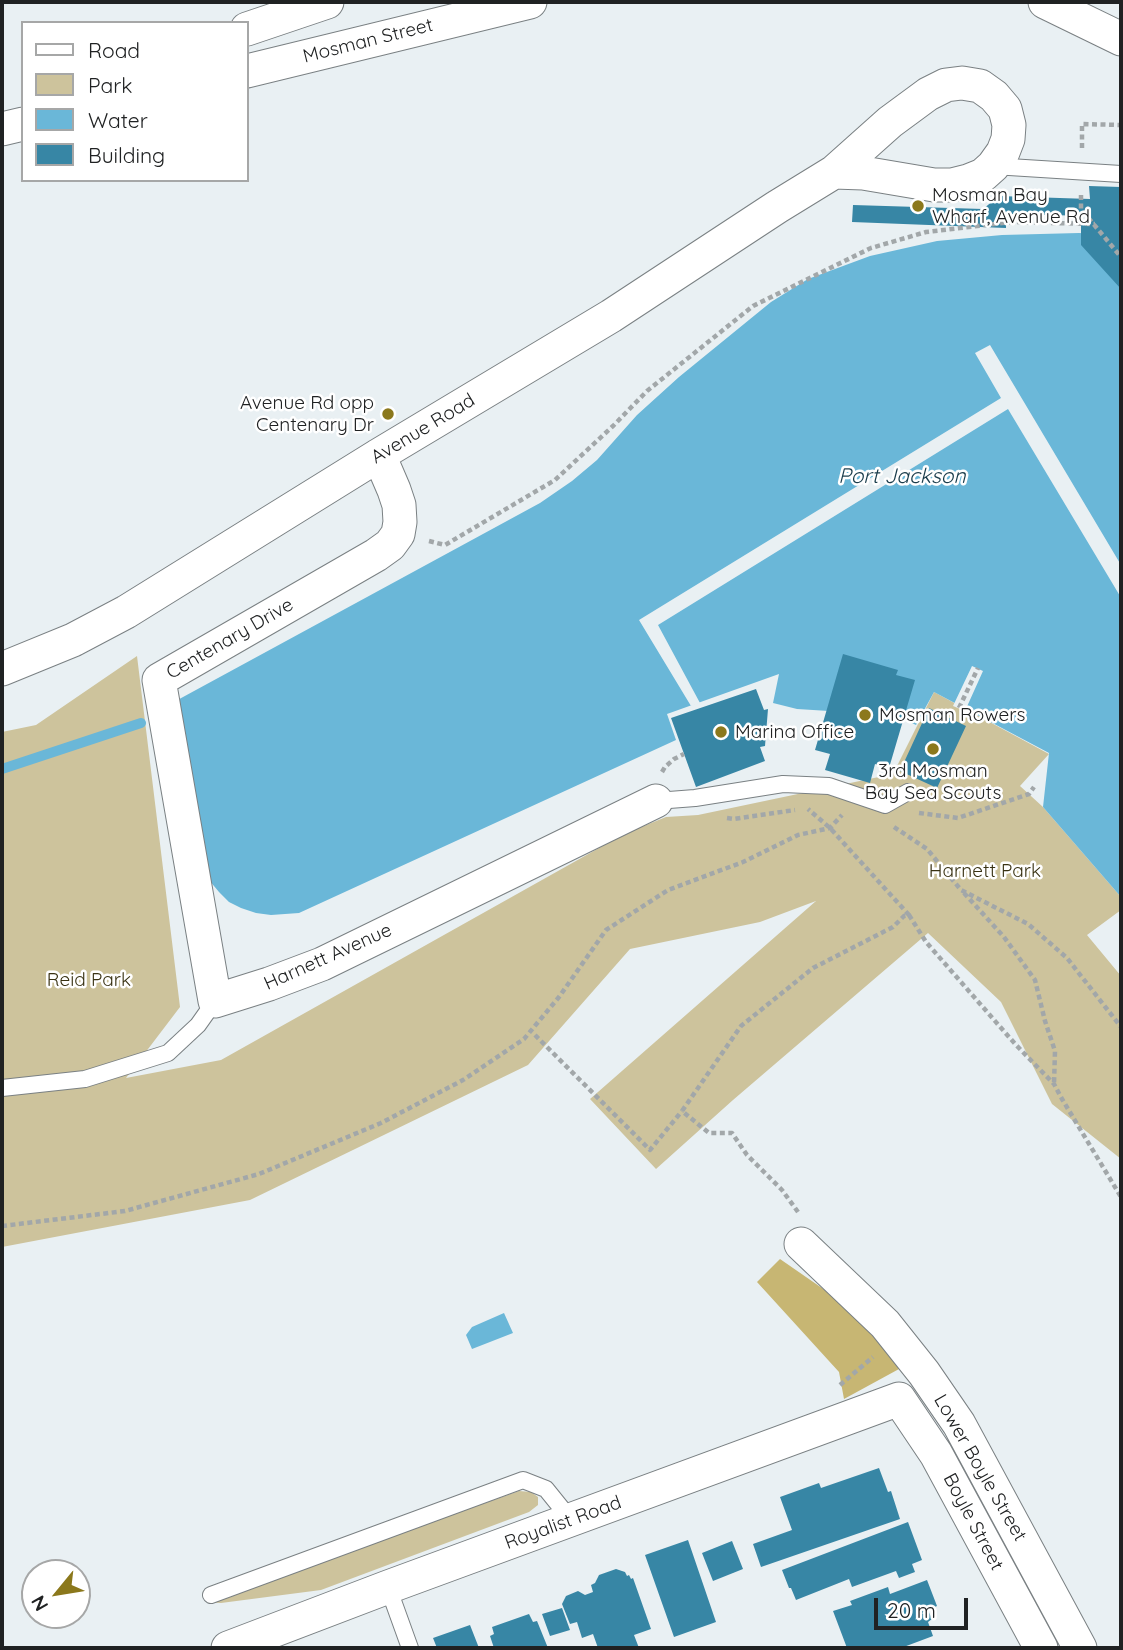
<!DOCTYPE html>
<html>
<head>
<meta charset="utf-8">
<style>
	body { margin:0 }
	#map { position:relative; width:1123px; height:1650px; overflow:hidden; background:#e9f0f3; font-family:Quicksand,sans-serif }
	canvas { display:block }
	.frame { position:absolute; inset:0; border:4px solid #202223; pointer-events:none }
	.legend { position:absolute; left:21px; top:21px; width:228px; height:161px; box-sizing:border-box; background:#fff; border:2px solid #a6a7a7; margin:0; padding:9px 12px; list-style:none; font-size:21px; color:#202223 }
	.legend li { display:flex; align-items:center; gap:14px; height:35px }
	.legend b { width:35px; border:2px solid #a6a7a7 }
	.north { position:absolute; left:21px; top:1559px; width:70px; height:70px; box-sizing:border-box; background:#fff; border:2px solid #a6a7a7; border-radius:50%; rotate:240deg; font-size:19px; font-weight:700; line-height:28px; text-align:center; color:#202223 }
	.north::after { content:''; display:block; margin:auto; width:24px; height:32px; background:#8b781c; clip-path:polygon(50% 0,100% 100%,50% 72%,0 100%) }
	.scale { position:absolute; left:874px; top:1598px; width:94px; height:32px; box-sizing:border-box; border:4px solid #202223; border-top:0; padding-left:9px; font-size:21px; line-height:24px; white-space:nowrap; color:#202223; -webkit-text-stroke:5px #fff; paint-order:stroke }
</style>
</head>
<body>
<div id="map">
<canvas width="1123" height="1650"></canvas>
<div class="frame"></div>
<ul class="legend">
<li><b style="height:9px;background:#fff"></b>Road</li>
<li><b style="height:19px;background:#cdc39c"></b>Park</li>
<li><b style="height:19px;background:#6ab7d8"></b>Water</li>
<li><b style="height:19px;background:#3786a5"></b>Building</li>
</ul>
<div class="north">N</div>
<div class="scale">20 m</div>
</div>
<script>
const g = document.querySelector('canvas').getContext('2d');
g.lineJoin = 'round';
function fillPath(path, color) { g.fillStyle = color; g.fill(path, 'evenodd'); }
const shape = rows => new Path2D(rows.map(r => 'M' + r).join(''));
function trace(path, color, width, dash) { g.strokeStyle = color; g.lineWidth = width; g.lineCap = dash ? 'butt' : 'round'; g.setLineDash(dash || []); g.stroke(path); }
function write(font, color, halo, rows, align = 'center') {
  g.font = font + ' Quicksand,sans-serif'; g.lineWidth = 5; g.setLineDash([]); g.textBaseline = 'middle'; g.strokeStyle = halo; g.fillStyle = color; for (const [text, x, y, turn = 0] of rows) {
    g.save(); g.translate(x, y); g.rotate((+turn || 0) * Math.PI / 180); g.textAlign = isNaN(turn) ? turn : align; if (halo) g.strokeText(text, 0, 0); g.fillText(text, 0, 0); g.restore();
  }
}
fillPath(shape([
	[137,656,180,1007,126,1078,221,1060,624,834,666,817,698,815,893,774,934,692,1049,754,1020,786,1043,807,1121,897,1121,910,1087,935,1121,976,1121,1159,1052,1104,1001,1002,928,933,733,1100,656,1169,590,1099,816,901,760,922,630,949,528,1065,250,1200,2,1247,2,732,36,725],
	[519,1491,531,1492,538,1497,538,1505,529,1512,321,1590,221,1603,205,1602]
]), '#cdc39c');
fillPath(shape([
	[780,1259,832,1295,898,1348,936,1415,899,1369,844,1399,839,1372,757,1282]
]), '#c7b673');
fillPath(shape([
	[1079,233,1121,235,1121,897,1043,807,1049,753,934,692,916,725,904,719,829,711,797,709,773,703,779,674,667,714,676,740,299,913,271,915,256,913,241,908,229,902,219,892,209,880,172,703,540,503,572,481,597,460,637,415,679,377,771,302,808,279,870,256,937,241,1002,235],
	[504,1313,513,1333,472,1349,466,1335,472,1327]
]), '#6ab7d8');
fillPath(shape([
	[990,345,1121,565,1121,596,1120,596,1008,409,658,625,700,703,691,706,639,620,1001,398,975,353],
	[972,666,983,671,965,711,953,706]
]), '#e9f0f3');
trace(shape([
	[2,769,141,723]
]), '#6ab7d8', 10);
fillPath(shape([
	[1089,186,1121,187,1121,289,1081,245,1081,225,1090,225,1090,216,1006,214,1006,228,852,222,853,205,983,209,999,196,1090,199],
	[843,654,898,670,896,675,915,680,889,768,875,764,870,783,825,770,830,754,815,750],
	[756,689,764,710,768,709,765,746,760,747,765,761,696,787,671,718],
	[929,708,966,726,937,788,900,771],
	[879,1468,888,1492,891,1491,900,1519,761,1567,753,1544,792,1530,780,1497,819,1483,821,1488],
	[908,1522,922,1560,912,1564,915,1572,899,1578,896,1571,852,1587,849,1579,796,1600,791,1588,789,1588,782,1570],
	[688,1540,716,1622,674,1637,645,1555],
	[732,1541,743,1569,713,1581,702,1553],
	[616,1569,625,1572,627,1576,629,1575,631,1579,633,1578,651,1629,634,1635,639,1648,598,1648,593,1634,582,1638,577,1622,570,1624,562,1604,566,1596,578,1591,585,1595,593,1592,591,1585,595,1583,599,1575],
	[927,1580,937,1606,928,1610,932,1619,928,1622,933,1636,901,1648,847,1648,833,1611,852,1605,850,1601,888,1587,890,1594],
	[562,1608,570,1630,550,1636,542,1614],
	[529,1614,533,1622,537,1621,548,1648,494,1648,490,1636,494,1634,492,1627],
	[470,1625,479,1648,437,1648,433,1638]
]), '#3786a5');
const lane = shape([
	[993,166,1121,174],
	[656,801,695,798,783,784,829,786,885,805,908,792],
	[2,1088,85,1079,168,1053,198,1025,215,1001],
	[388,1587,410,1648],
	[211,1595,523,1480,546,1489,571,1520]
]);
const street = shape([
	[1045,2,1121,39],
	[247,29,327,2],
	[247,71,530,2],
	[2,129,23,124],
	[379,455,394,490,399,505,400,522,398,534,390,545,376,555,159,680,215,1001,269,984,322,964,656,801],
	[2,669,73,640,126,612,379,455,611,316,777,207,834,172,890,122,928,94,946,85,962,83,980,86,994,96,1005,109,1009,125,1008,139,1003,152,993,166,983,175,968,181,952,185,934,185,863,173,834,172],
	[801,1244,885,1324,924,1373,959,1424,1080,1648],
	[228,1648,388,1587,899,1399,936,1454,1041,1648]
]);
trace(lane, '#7a8083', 18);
trace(street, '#7a8083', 35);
trace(shape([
	[1082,148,1082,124,1121,125],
	[1081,195,1081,209,1121,257],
	[429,541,445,545,555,480,613,426,647,391,753,306,871,248,926,232,1012,222,1095,224],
	[959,708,978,668],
	[662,772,665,767,674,759,684,754],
	[919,813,958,818,1029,794,1034,787],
	[727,818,734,819,795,810],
	[894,827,927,849,961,890,1028,924,1067,958,1121,1027],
	[964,893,1004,937,1035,980,1045,1021,1055,1051,1054,1084],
	[909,915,926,942,1016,1045,1054,1084,1062,1099,1121,1197],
	[535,1035,650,1150,682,1111],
	[798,1212,782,1190,747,1155,732,1133,709,1133,682,1111,741,1026,813,968,893,927,904,916,909,915,830,828,808,809],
	[2,1226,125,1211,259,1174,381,1123,463,1080,524,1039,559,997,606,930,668,890,743,862,798,835,830,828,842,815],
	[840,1385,873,1357]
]), '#a2a7a9', 4.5, [5, 3.5]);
trace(lane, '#fff', 16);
trace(street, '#fff', 33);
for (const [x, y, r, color] of [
	[918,206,7,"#8b781c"],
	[388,414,7,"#8b781c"],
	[865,715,7,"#8b781c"],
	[721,732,7,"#8b781c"],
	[933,749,7,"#8b781c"]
]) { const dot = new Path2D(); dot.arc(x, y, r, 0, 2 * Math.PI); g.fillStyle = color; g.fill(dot); trace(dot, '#fff', 2.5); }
write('19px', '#202223', '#fff', [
	["Mosman Street",368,41,-14],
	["Avenue Road",423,429,-31],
	["Centenary Drive",230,639,-30],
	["Harnett Avenue",328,957,-24],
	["Lower Boyle Street",980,1468,60],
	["Boyle Street",973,1522,62],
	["Royalist Road",563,1523,-20]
]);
write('19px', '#202223', '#fff', [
	["Mosman Bay",932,195],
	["Wharf, Avenue Rd",932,217],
	["Avenue Rd opp",374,403,"right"],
	["Centenary Dr",374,425,"right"],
	["Mosman Rowers",879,715],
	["Marina Office",735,732],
	["3rd Mosman",933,771,"center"],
	["Bay Sea Scouts",933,793,"center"]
], 'left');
write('19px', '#393213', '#fff', [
	["Harnett Park",985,871],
	["Reid Park",89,980]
]);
write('italic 21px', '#183b4a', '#fff', [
	["Port Jackson",902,477]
]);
</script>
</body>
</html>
